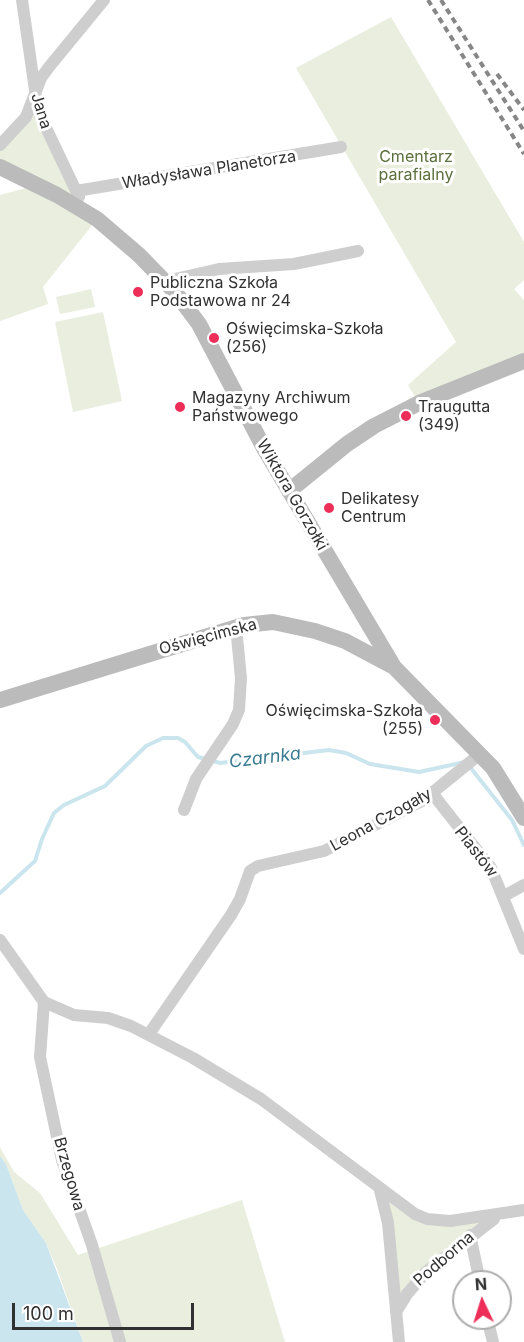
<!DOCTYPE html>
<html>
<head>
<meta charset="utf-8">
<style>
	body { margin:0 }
	#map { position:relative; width:524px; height:1342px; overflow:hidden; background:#fff; font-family:Inter,sans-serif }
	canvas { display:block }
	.north { position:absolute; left:452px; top:1270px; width:60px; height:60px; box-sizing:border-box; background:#fff; border:2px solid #adadad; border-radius:50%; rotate:356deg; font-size:16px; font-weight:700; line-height:24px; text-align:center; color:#313131 }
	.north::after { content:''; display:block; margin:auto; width:21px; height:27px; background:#ec2e59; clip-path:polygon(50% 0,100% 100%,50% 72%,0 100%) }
	.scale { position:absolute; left:12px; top:1303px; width:182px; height:27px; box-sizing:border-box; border:3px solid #313131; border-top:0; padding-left:8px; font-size:18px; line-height:21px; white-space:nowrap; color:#313131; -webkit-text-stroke:4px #fff; paint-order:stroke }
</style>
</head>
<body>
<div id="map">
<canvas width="524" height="1342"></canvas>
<div class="north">N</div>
<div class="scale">100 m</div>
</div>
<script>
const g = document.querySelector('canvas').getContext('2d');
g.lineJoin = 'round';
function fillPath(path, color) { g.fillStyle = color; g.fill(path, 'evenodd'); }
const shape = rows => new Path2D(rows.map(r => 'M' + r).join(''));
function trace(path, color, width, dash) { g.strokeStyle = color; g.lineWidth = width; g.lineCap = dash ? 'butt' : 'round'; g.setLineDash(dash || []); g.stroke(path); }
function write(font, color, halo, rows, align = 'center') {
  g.font = font + ' Inter,sans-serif'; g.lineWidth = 6; g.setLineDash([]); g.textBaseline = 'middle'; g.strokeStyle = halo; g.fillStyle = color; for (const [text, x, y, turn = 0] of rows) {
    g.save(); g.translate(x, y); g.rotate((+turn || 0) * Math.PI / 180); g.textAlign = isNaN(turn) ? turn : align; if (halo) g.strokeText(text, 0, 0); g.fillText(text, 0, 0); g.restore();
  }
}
fillPath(shape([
	[391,17,524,242,524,280,514,289,524,300,524,361,419,403,408,385,456,342,296,68],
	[34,97,88,214,97,219,43,287,48,304,0,321,0,195,26,188,0,167,0,145],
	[91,289,95,307,60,314,56,297],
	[103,312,122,401,73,412,55,322],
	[0,1147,14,1172,40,1193,78,1255,242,1200,285,1342,83,1342,57,1269,46,1243,23,1210,6,1164,0,1156],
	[380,1190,427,1219,500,1215,449,1252,396,1312]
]), '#e9eede');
fillPath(shape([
	[0,1156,6,1164,23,1210,46,1243,83,1342,0,1342]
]), '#cae5ee');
trace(shape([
	[470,767,512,820,524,845],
	[0,893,35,861,42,839,54,813,64,805,105,786,146,746,163,738,178,738,185,742,198,757,220,763,329,750,346,753,370,764,419,772,465,762]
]), '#cae5ee', 4);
trace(shape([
	[22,0,38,111,79,197],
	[0,145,26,117,41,78,49,67,104,0],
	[76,191,341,147],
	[166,281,219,269,294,264,358,251],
	[432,793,491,868,524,949],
	[184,810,196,779,233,724,239,710,241,678,236,627],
	[504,896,524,885],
	[0,940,44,1002,74,1015,108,1018,131,1026,193,1058,261,1099,415,1214,427,1219,450,1221,524,1210],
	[44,1002,40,1057,62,1160,92,1245,120,1342],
	[149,1034,231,915,240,899,250,871,258,866,324,851,422,801,480,754],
	[380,1190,388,1223,399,1342],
	[470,1235,480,1282],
	[396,1312,407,1294,426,1272,494,1219],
	[487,1318,493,1342]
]), '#cecece', 12);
trace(shape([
	[0,167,57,195,97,219,139,255,175,292,199,324,265,450,394,667],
	[289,491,347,444,374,426,419,403,524,361],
	[0,700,244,625,273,622,315,631,345,641,394,667,493,768,524,818]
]), '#bbb', 16);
trace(shape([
	[428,0,524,154],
	[441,0,524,131],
	[497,74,524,110]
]), '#868686', 4, [6, 4.5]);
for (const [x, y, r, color] of [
	[138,292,6,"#ec2e59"],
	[214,338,6,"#ec2e59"],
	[180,407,6,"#ec2e59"],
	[406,416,6,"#ec2e59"],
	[329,508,6,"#ec2e59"],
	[435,720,6,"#ec2e59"]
]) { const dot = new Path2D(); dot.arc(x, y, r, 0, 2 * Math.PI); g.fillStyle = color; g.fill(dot); trace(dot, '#fff', 2); }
write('16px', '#313131', '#fff', [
	["Jana",41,111,73],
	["Władysława Planetorza",209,170,-9],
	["Wiktora Gorzołki",292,495,60],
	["Oświęcimska",208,637,-15],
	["Leona Czogały",381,820,-29],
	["Piastów",476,852,52],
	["Brzegowa",69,1174,74],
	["Podborna",444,1259,-41]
]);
write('16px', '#5b6f3b', '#fff', [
	["Cmentarz",416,157],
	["parafialny",416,175]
]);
write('16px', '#313131', '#fff', [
	["Publiczna Szkoła",150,283],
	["Podstawowa nr 24",150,301],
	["Oświęcimska-Szkoła",226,329],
	["(256)",226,347],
	["Magazyny Archiwum",192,398],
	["Państwowego",192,416],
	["Traugutta",418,407],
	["(349)",418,425],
	["Delikatesy",341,499],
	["Centrum",341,517],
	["Oświęcimska-Szkoła",423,711,"right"],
	["(255)",423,729,"right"]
], 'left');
write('italic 18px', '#387b90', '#fff', [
	["Czarnka",265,758,-7]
]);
</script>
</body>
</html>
